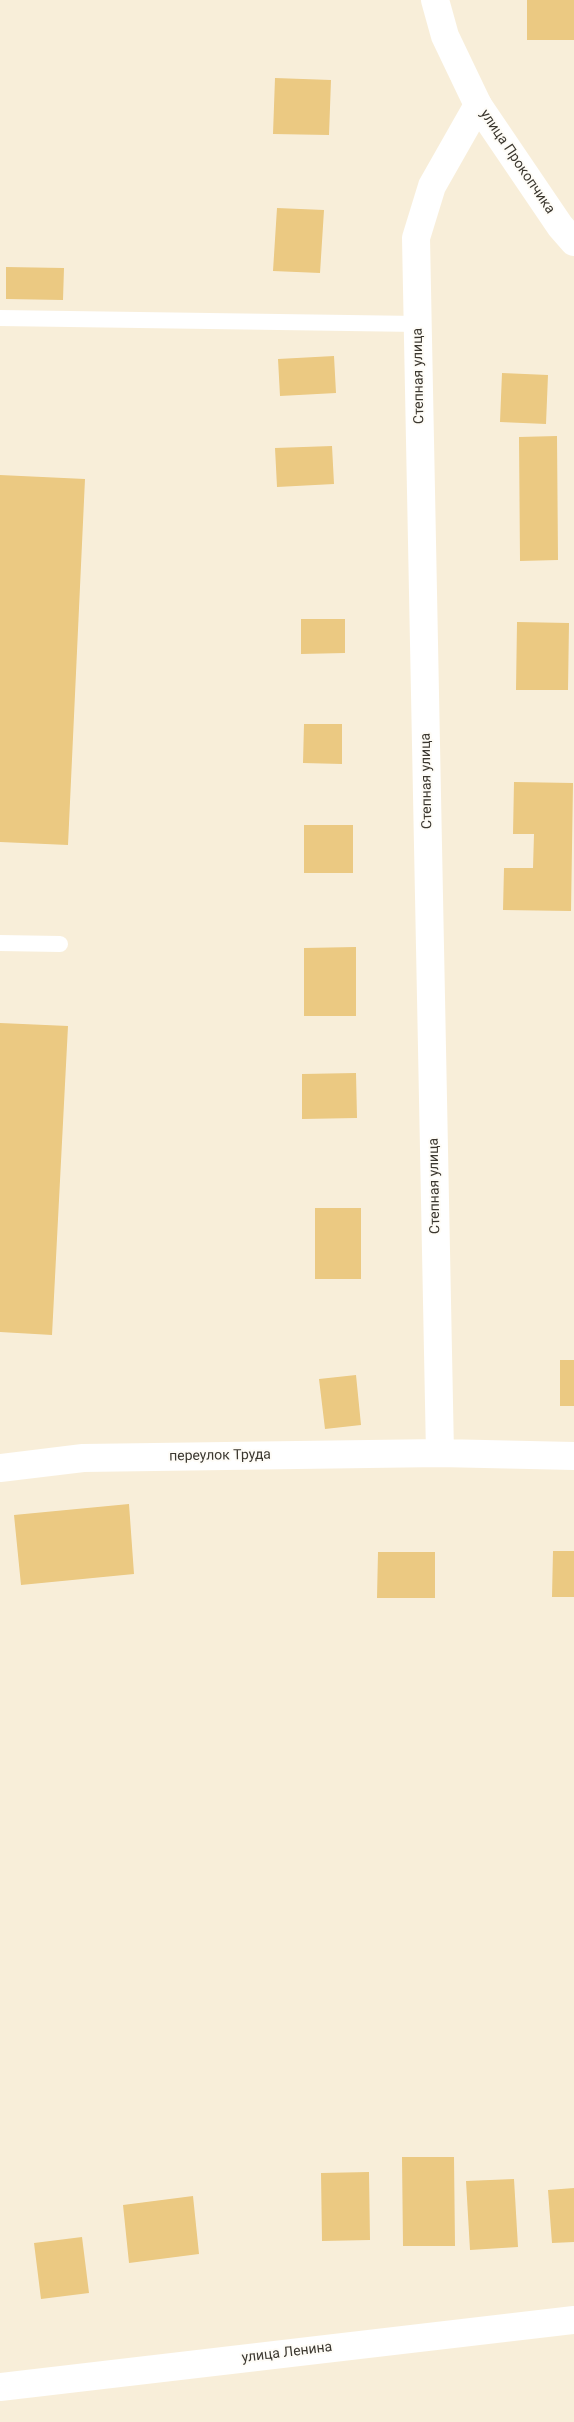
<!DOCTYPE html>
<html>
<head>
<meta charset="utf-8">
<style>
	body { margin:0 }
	canvas { display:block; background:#f8eed9 }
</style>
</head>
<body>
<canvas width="574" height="2422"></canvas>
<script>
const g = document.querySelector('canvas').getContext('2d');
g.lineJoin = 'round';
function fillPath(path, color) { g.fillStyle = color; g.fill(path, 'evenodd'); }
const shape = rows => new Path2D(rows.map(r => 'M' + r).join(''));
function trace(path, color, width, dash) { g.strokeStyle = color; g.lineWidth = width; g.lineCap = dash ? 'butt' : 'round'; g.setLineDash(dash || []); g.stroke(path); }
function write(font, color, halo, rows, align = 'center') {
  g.font = font + ' Roboto,sans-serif'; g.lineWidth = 4; g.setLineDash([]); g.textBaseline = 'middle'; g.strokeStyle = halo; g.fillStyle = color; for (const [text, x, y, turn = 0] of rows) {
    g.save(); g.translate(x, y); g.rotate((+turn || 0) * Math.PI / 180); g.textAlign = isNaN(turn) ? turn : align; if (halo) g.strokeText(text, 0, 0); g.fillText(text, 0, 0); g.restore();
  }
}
fillPath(shape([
	[527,0,574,0,574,40,527,40],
	[275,78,331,80,329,135,273,134],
	[277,208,324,210,320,273,273,271],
	[6,267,64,268,63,300,6,299],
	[334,356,336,393,280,396,278,359],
	[502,373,548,375,546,424,500,422],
	[557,436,558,560,520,561,519,437],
	[332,446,334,484,277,487,275,448],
	[0,475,85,479,68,845,0,842],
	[301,619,345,619,345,653,301,654],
	[517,622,569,623,568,690,516,690],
	[304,724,342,724,342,764,303,763],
	[514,782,573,783,571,911,503,910,504,868,533,868,534,834,513,834],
	[304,825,353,825,353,873,304,873],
	[356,947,356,1016,304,1016,304,948],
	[0,1023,68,1026,52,1335,0,1332],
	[356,1073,357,1118,302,1119,302,1074],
	[315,1208,361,1208,361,1279,315,1279],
	[560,1360,574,1360,574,1406,560,1406],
	[356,1375,361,1425,325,1429,319,1379],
	[129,1504,134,1574,21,1585,14,1515],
	[553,1551,574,1551,574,1597,552,1597],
	[378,1552,435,1552,435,1598,377,1598],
	[402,2157,454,2157,455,2246,403,2246],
	[369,2172,370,2240,322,2241,321,2173],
	[514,2179,518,2247,470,2250,466,2181],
	[574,2188,574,2242,552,2243,548,2190],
	[193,2196,199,2254,129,2263,123,2205],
	[82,2237,89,2293,41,2299,34,2243]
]), '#ebc982');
trace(shape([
	[0,318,418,324],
	[0,943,60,944]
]), '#fff', 16);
trace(shape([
	[478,105,432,186,416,238,440,1453,574,1456],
	[0,1468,83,1458,440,1453]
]), '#fff', 28);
trace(shape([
	[435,0,445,36,478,105,560,226,574,242],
	[0,2387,574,2320]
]), '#fff', 28);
write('14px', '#3b372f', '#fefcf7', [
	["улица Прокопчика",517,162,56],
	["Степная улица",419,376,-91],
	["Степная улица",427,781,-91],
	["Степная улица",435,1186,-91],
	["переулок Труда",220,1456,-1],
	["улица Ленина",287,2353,-7]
]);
</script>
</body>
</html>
